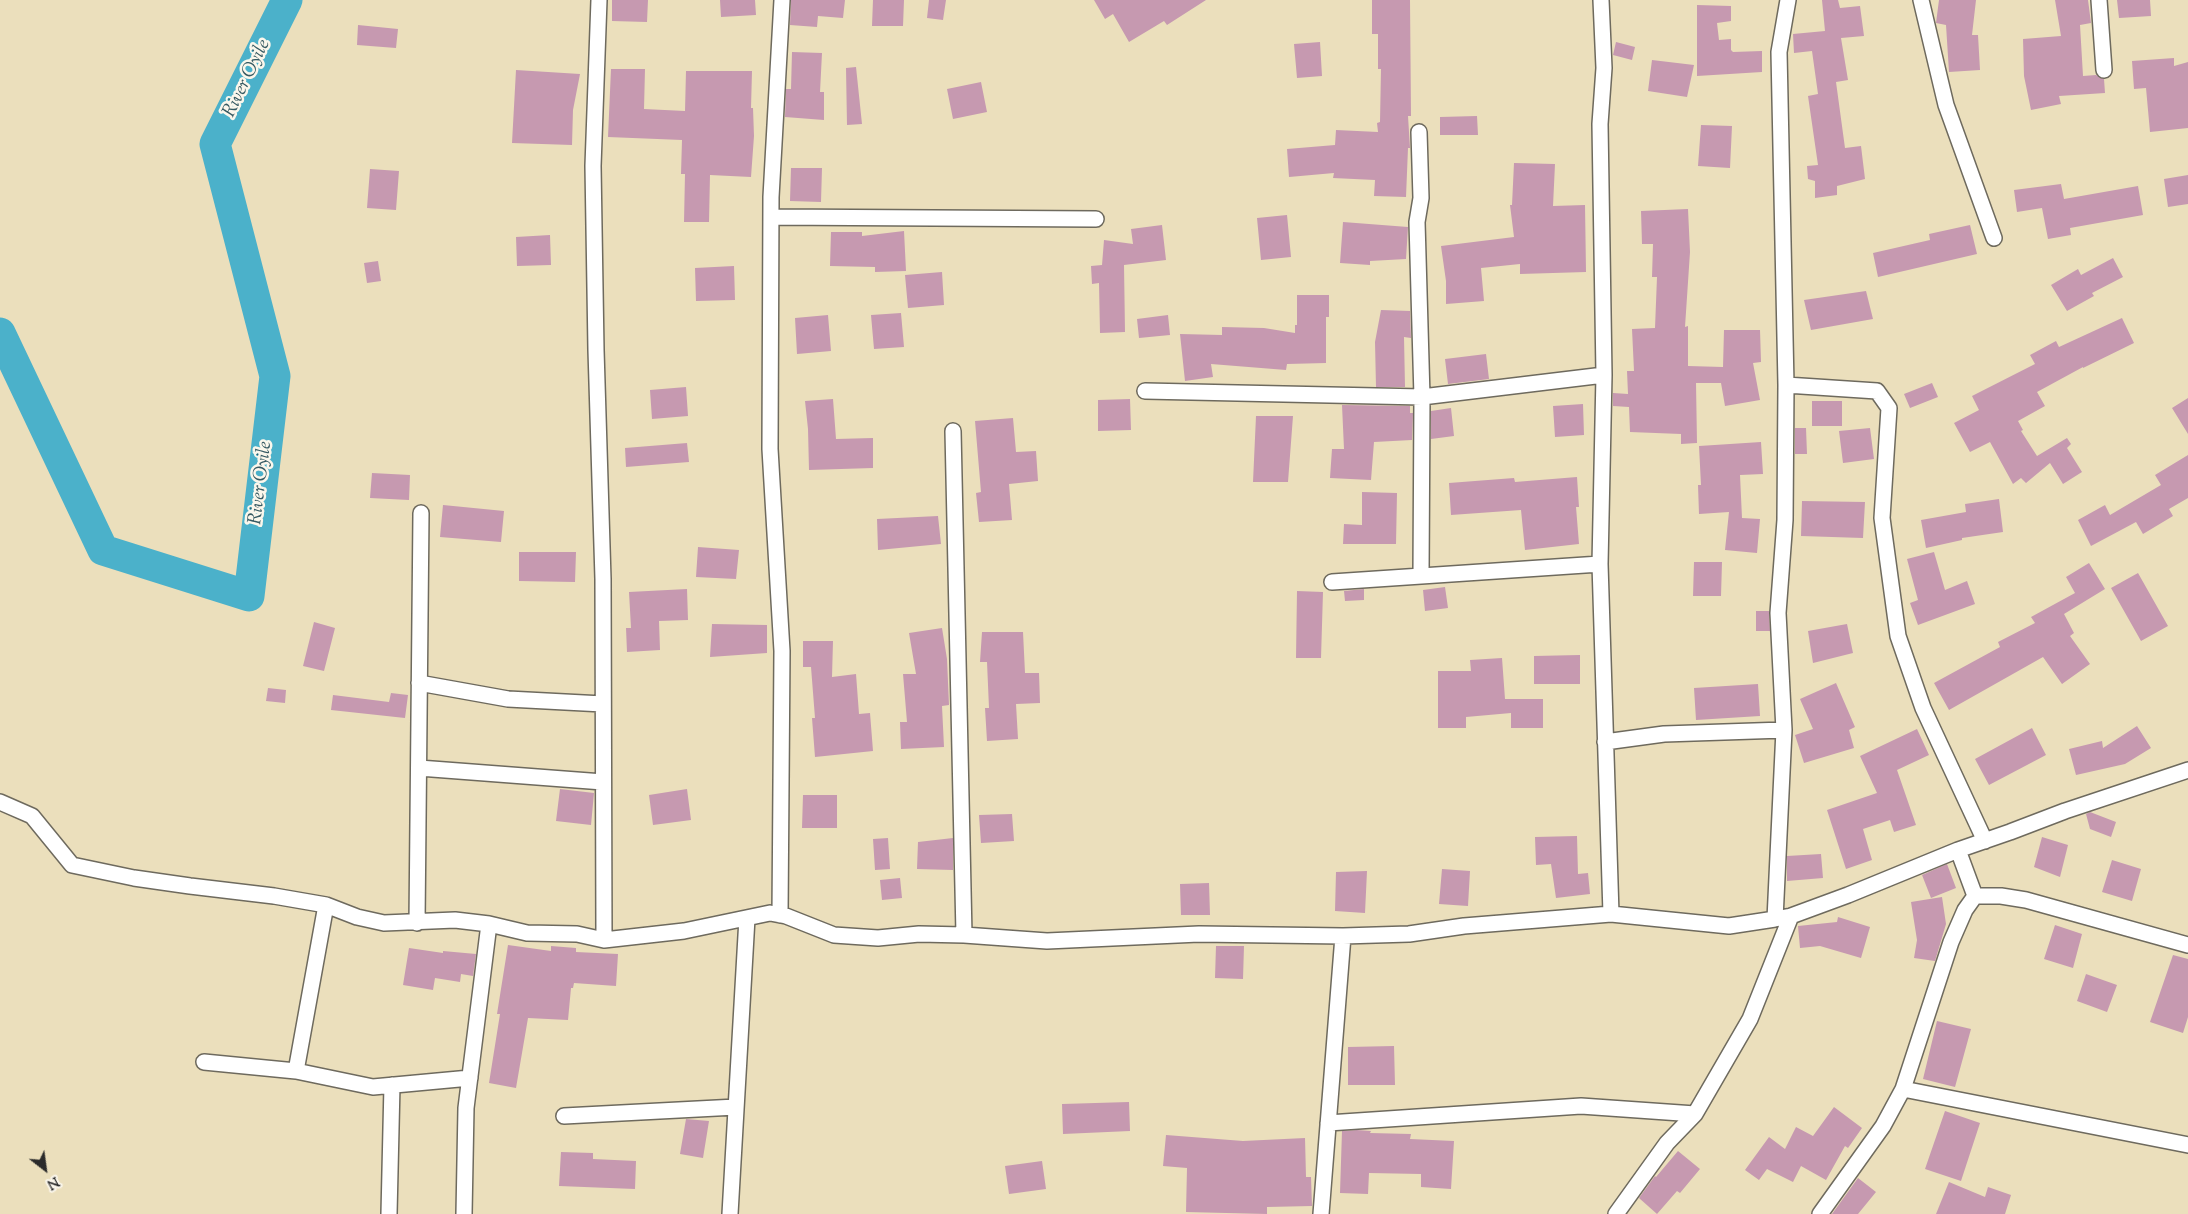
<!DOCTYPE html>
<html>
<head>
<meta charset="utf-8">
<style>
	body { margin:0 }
	#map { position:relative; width:2188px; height:1214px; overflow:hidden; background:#ebdfbc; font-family:"Sorts Mill Goudy",serif }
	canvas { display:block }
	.north { position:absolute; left:20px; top:1144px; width:50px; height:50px; -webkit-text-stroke:4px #fbf7ec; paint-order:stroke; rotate:150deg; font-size:14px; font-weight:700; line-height:20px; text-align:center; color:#2b2b2b }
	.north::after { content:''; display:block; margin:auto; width:18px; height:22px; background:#2b2b2b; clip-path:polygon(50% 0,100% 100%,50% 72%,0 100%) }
</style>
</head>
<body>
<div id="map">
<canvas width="2188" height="1214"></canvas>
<div class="north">N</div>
</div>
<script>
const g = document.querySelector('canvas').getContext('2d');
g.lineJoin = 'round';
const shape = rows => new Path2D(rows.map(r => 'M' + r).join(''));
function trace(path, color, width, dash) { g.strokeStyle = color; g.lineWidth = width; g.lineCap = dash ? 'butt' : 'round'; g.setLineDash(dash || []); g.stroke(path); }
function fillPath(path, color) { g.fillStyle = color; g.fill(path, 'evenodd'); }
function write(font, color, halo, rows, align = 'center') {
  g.font = font + ' "Sorts Mill Goudy",serif'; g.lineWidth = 5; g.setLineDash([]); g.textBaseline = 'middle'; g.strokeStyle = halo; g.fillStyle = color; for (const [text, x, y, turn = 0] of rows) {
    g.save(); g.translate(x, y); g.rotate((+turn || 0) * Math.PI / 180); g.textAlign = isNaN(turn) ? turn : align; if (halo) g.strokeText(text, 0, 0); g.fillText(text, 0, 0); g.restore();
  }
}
trace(shape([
	[0,333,103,550,249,596,275,376,215,144,287,0]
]), '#4bb1ca', 31);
fillPath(shape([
	[612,0,648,0,647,22,612,21],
	[720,0,755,0,756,15,721,17],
	[791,0,845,0,843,18,818,16,817,27,790,25],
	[873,0,904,0,903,26,872,26],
	[929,0,946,0,943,20,927,18],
	[1094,0,1206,0,1167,25,1164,21,1129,42,1113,14,1105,19],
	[1372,0,1410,0,1411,116,1408,116,1410,148,1408,148,1406,197,1374,196,1375,180,1333,178,1334,173,1289,177,1287,149,1335,145,1336,130,1378,132,1377,123,1380,122,1381,69,1378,69,1378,34,1372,34],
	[1822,0,1838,0,1840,8,1860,6,1864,36,1841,38,1848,80,1836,82,1845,148,1861,146,1865,179,1837,186,1837,195,1815,198,1815,181,1808,179,1807,166,1818,165,1808,96,1818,94,1812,51,1794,53,1793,34,1825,31],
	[1939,0,1976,0,1972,35,1978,35,1980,70,1949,72,1946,25,1936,23],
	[2055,0,2088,0,2091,23,2080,25,2083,76,2096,75,2104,79,2105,93,2059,96,2061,104,2031,110,2024,76,2023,39,2061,36],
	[2117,0,2150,0,2151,16,2119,18],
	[1697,5,1731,6,1731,21,1717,23,1719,40,1731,39,1731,50,1733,52,1762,51,1762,72,1697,76],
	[358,25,398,29,396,48,357,45],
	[1320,42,1322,76,1297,78,1294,44],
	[1616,42,1635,47,1632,60,1613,55],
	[792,52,822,53,820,92,824,92,824,120,785,117,786,89,791,89],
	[2174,58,2174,66,2188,62,2188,128,2150,132,2146,88,2134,89,2132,61],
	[1652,60,1694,65,1687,97,1648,91],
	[856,67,862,124,847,125,846,68],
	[611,69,645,69,644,109,685,111,686,71,752,71,751,108,753,108,754,136,751,177,710,175,709,222,684,222,685,174,681,174,682,140,608,137],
	[516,70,580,74,573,110,572,145,512,143],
	[981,82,987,112,953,119,947,89],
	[1477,116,1478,135,1440,135,1440,117],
	[1701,125,1732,126,1730,168,1698,166],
	[1514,163,1555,164,1553,206,1585,205,1586,272,1520,274,1520,264,1481,268,1484,301,1446,304,1446,281,1441,246,1514,237,1510,205,1512,205],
	[791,168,822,168,821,202,790,201],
	[370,169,399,171,396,210,367,208],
	[2188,175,2188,204,2168,207,2164,179],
	[2061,184,2064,199,2138,186,2143,215,2070,228,2071,235,2048,239,2042,208,2017,212,2014,190],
	[1688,209,1690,252,1685,327,1688,326,1688,366,1723,367,1724,330,1760,330,1761,362,1753,363,1760,400,1725,406,1721,383,1696,383,1697,443,1681,444,1681,434,1630,432,1629,407,1613,406,1613,393,1628,394,1627,371,1634,371,1632,329,1655,328,1657,277,1652,277,1653,244,1642,244,1641,211],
	[1287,215,1291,257,1261,260,1257,218],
	[1343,222,1408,227,1406,259,1370,261,1370,265,1340,263],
	[1162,225,1166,260,1124,265,1125,332,1100,333,1099,283,1092,284,1091,266,1102,265,1104,240,1133,244,1131,229],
	[1970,225,1977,254,1878,277,1873,253,1930,240,1929,234],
	[904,231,906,271,875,272,875,267,830,266,831,232,862,232,862,236],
	[550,235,551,265,517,266,516,237],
	[2113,258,2123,277,2092,293,2094,296,2067,311,2051,285,2078,269,2081,275],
	[378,261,381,281,367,283,364,263],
	[734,266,735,300,696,301,695,268],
	[942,272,944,305,908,308,905,275],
	[1866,291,1873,319,1811,330,1804,300],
	[1297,295,1329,295,1329,317,1326,317,1326,363,1287,364,1286,370,1211,364,1213,377,1185,381,1180,334,1222,335,1222,327,1264,328,1295,333,1295,325,1297,325],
	[1381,310,1410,311,1411,338,1404,337,1405,387,1376,387,1375,342],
	[901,313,904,347,874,349,871,315],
	[828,315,831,351,797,354,795,318],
	[1168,315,1170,335,1139,338,1137,319],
	[2122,318,2134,343,2083,368,2083,367,2037,392,2045,406,2018,421,2023,430,2021,431,2037,456,2067,438,2071,444,2067,448,2082,472,2063,484,2050,463,2026,483,2021,478,2013,484,1990,442,1970,452,1954,423,1979,410,1972,396,2035,364,2030,355,2056,341,2059,347],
	[1486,354,1489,379,1448,384,1445,359],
	[1932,383,1938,397,1910,408,1904,394],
	[686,387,688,416,652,419,650,390],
	[2188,398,2188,434,2172,408],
	[833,399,836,439,873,438,873,468,809,470,808,429,805,401],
	[1130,399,1131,430,1098,431,1098,400],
	[1812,401,1842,401,1842,426,1812,426],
	[1583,404,1584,435,1555,437,1553,406],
	[1342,405,1410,406,1410,413,1413,413,1412,440,1374,442,1371,480,1330,478,1332,449,1344,449],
	[1451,408,1454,436,1431,439,1431,411],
	[1256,416,1293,416,1288,482,1253,482],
	[1013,418,1016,452,1036,451,1038,481,1009,484,1012,520,979,522,976,493,981,492,975,421],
	[1795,428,1806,428,1807,454,1795,454],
	[1870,428,1874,459,1843,463,1839,431],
	[1761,442,1763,474,1740,475,1742,518,1760,519,1757,553,1725,550,1729,512,1699,514,1698,485,1701,485,1699,446],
	[687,443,689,462,626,467,625,448],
	[2188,455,2188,498,2169,509,2173,516,2143,534,2136,522,2091,546,2078,520,2105,505,2110,515,2161,485,2155,475],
	[372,473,410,475,409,500,370,498],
	[1577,477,1579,507,1576,507,1579,544,1525,550,1521,510,1451,515,1449,483,1514,478,1515,482],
	[1362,492,1397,493,1396,544,1343,544,1344,524,1362,525],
	[1999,499,2003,532,1962,538,1962,540,1926,548,1921,520,1966,512,1965,504],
	[1802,501,1865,502,1863,538,1801,536],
	[443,505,504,511,501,542,440,537],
	[938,516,941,544,878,550,877,519],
	[698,547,739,550,736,579,696,577],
	[519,552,576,552,575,582,519,581],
	[1934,552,1945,590,1967,581,1975,604,1918,625,1910,603,1918,600,1907,559],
	[1694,562,1722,562,1721,596,1693,596],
	[2089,563,2105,589,2064,614,2074,633,2070,636,2090,664,2062,684,2043,657,1949,710,1934,683,2000,647,1998,642,2035,623,2031,617,2075,593,2066,577],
	[2138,573,2168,626,2141,641,2111,588],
	[1445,587,1448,608,1425,611,1423,590],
	[687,589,688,620,659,621,660,650,627,652,626,628,631,628,629,592],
	[1364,589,1364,600,1345,601,1344,591],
	[1297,591,1323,592,1321,658,1296,658],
	[1756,611,1769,611,1770,631,1756,631],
	[314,622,335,628,324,671,303,666],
	[712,624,767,625,767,653,710,657],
	[1847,624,1853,653,1813,663,1808,631],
	[942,628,947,659,949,705,942,706,944,747,901,749,900,722,907,722,903,674,916,674,909,633],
	[982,632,1023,632,1025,673,1039,673,1040,703,1016,704,1018,739,987,741,985,708,989,708,987,662,980,662],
	[803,641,833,641,832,677,856,674,859,714,870,713,873,751,815,757,812,718,815,718,811,667,803,667],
	[1580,655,1580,684,1534,684,1534,656],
	[1502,658,1505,699,1543,699,1543,728,1511,728,1511,713,1466,717,1466,728,1438,728,1438,671,1471,671,1470,660],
	[1836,683,1855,727,1849,730,1854,748,1804,763,1795,735,1813,729,1800,699],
	[1758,684,1760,716,1696,720,1694,688],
	[268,688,286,690,285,703,266,701],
	[391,693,408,695,405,718,331,710,333,695,389,702],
	[2137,726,2151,748,2125,764,2076,775,2069,749,2102,741,2103,748],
	[2032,728,2046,755,1989,785,1975,759],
	[1917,729,1929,755,1897,770,1916,825,1894,832,1890,820,1863,829,1872,860,1846,869,1827,810,1877,793,1860,756],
	[560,789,594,793,591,825,556,821],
	[687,789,691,820,653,825,649,795],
	[803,795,837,795,837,828,802,828],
	[2090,812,2116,822,2111,837,2090,829,2086,814],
	[1012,814,1014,841,981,843,979,815],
	[1577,836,1578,874,1588,873,1590,894,1556,898,1551,864,1536,865,1535,837],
	[2042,837,2068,845,2060,877,2034,867],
	[888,838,890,869,875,870,873,839],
	[953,838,953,870,917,869,918,842],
	[1821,854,1823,878,1787,881,1787,856],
	[2112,860,2141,869,2132,901,2102,892],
	[1947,864,1956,888,1931,898,1922,875],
	[1442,869,1470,871,1468,906,1439,904],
	[1367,871,1365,913,1335,911,1336,872],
	[900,878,902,898,882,900,880,880],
	[1209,883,1210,915,1181,915,1180,884],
	[1942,897,1946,924,1935,961,1914,958,1917,940,1911,902],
	[1838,917,1870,927,1861,958,1820,946,1800,948,1798,926,1837,922],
	[2055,925,2082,934,2073,968,2044,959],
	[508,945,551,951,551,946,576,948,576,952,618,954,616,986,574,983,573,988,571,988,568,1020,528,1018,516,1088,489,1083,500,1014,497,1014],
	[1216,946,1244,946,1243,979,1215,978],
	[409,948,443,953,443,951,476,954,473,976,461,974,460,982,435,978,433,990,403,985],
	[2173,955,2188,959,2188,1017,2183,1033,2150,1022],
	[2086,974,2117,985,2107,1012,2077,1001],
	[1937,1021,1971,1029,1955,1087,1923,1079],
	[1394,1046,1395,1085,1348,1085,1348,1047],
	[1129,1102,1130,1131,1063,1134,1062,1104],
	[1834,1107,1862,1128,1848,1148,1845,1146,1826,1180,1801,1166,1793,1182,1767,1169,1759,1180,1745,1170,1769,1137,1785,1149,1796,1127,1813,1136],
	[1945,1111,1980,1123,1961,1181,1925,1169],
	[686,1119,709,1121,703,1158,680,1154],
	[1357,1130,1371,1131,1370,1133,1411,1134,1410,1139,1454,1141,1451,1189,1421,1187,1421,1174,1369,1173,1368,1194,1340,1193,1342,1131],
	[1166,1135,1243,1141,1305,1138,1306,1177,1311,1177,1312,1206,1267,1207,1267,1214,1186,1212,1187,1168,1163,1166],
	[1678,1151,1700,1169,1680,1193,1677,1191,1657,1214,1639,1198,1655,1176,1656,1177],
	[561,1152,593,1153,593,1159,636,1161,635,1189,559,1186],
	[1042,1161,1046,1189,1009,1194,1005,1166],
	[1858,1178,1876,1192,1858,1214,1832,1214],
	[1949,1182,1985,1197,1988,1187,2011,1195,2005,1214,1936,1214]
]), '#c699b0');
const minor = shape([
	[599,0,593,166,596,350,603,579,604,940],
	[1601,0,1604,68,1600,124,1604,375,1600,564,1611,914],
	[1921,0,1946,105,1994,238],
	[2099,0,2104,70],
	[1419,132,1421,198,1417,222,1422,397,1421,575],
	[772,217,1096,219],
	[1786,385,1877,391,1889,408,1882,518,1898,636,1923,708,1985,841],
	[1145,391,1422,397,1604,375],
	[953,431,964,935],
	[1332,582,1600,564],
	[419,683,508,699,603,704],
	[1605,742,1664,734,1784,730],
	[419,768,603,782],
	[0,802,32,816,72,865,134,878,190,886,274,896,326,905,357,917,384,923,455,920,489,924,527,933,577,934,604,940,684,931,770,913,786,916,834,935,878,938,919,934,964,935,1047,941,1199,934,1343,936,1409,934,1464,926,1611,914,1729,926,1775,919,1791,916,1848,895,1958,850,2010,832,2065,811,2188,770],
	[1958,850,1975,896],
	[1975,896,2001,896,2026,900,2188,945],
	[780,915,782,651,770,449,771,197,782,0],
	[1775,919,1784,730,1778,613,1785,520,1786,385,1779,52,1788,0],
	[417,923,421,513],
	[204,1062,296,1071,373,1087,470,1078],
	[296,1071,326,905],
	[1903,1089,2188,1145],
	[564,1116,736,1107],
	[1328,1123,1581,1106,1695,1114],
	[389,1214,392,1085],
	[464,1214,466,1108,489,924],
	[730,1214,747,918],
	[1321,1214,1343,936],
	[1616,1214,1667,1143,1695,1114,1750,1019,1791,916],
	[1820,1214,1883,1126,1903,1089,1951,942,1965,910,1975,896]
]);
trace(minor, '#6e6a5e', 18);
trace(minor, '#fff', 15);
write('italic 19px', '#365a63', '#fbf7ec', [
	["River Oyile",248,79,-64],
	["River Oyile",262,483,-83]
]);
</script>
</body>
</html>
